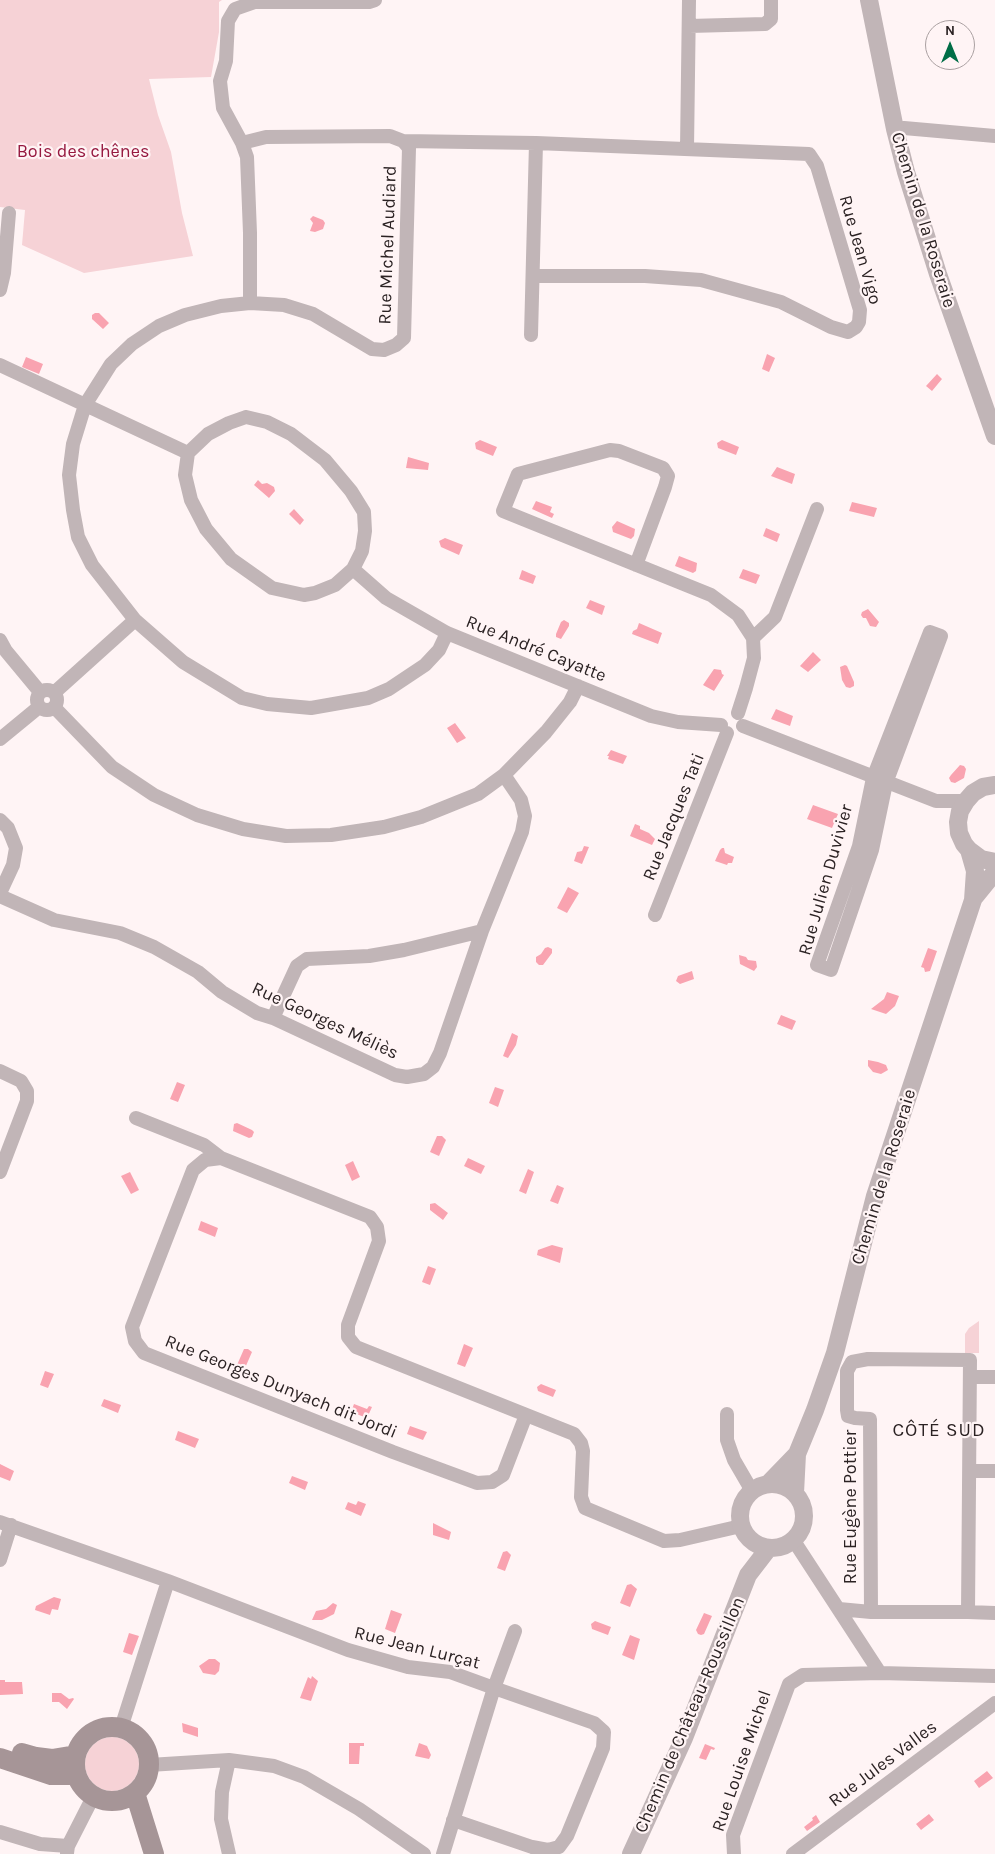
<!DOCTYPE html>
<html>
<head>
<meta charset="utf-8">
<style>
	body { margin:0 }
	#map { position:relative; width:995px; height:1854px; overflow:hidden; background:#fff4f5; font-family:Karla,sans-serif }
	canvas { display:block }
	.north { position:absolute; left:925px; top:20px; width:50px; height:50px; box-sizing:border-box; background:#fff4f5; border:1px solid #aaa0a1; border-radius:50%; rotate:0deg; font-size:14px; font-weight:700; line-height:20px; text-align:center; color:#2b2223 }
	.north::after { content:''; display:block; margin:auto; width:18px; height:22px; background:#006d46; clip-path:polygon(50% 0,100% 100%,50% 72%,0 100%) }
</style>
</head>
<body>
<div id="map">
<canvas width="995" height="1854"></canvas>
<div class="north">N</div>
</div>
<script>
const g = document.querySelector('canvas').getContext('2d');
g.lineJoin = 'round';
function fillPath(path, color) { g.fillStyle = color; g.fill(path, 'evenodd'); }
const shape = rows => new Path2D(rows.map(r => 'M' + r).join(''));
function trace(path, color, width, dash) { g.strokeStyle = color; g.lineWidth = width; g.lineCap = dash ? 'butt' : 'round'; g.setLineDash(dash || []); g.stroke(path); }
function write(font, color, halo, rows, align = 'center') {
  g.font = font + ' Karla,sans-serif'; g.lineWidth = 4.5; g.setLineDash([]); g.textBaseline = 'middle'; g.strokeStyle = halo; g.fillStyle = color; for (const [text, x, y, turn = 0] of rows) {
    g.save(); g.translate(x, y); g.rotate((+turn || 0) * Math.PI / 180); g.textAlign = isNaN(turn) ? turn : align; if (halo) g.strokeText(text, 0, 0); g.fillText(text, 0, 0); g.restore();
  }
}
fillPath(shape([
	[0,0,222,0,219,2,219,32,211,77,149,79,158,115,171,152,182,213,193,256,84,273,22,245,25,210,0,207],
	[979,1321,979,1353,965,1353,965,1334,969,1328],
	'85 1764a27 27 0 1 1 54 0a27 27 0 1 1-54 0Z'
]), '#f6d2d6');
fillPath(shape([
	[313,216,323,220,325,223,323,229,315,232,310,231,313,223,310,219],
	[95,313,99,313,109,323,103,329,92,319,92,315],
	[767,354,775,358,769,372,762,369],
	[26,357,43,364,39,374,22,367],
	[937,374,942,379,932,391,926,386],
	[480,440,497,447,493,456,476,449,475,443],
	[722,440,739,447,736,455,718,448,717,443],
	[408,457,429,463,428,470,406,468],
	[777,467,795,474,792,484,771,476],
	[258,480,262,484,267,483,274,487,275,491,269,498,254,485],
	[536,501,552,507,550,512,554,514,552,518,532,509],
	[852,502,877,508,874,517,849,511],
	[294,509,304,520,300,525,289,514],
	[617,521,635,529,634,536,631,539,613,532,612,527],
	[766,528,780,534,777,542,763,536],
	[445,538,463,545,459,555,441,547,439,541],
	[679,556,697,563,696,571,693,573,675,566],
	[743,569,760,575,756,584,739,578],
	[522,570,536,576,533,584,519,579],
	[590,600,605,606,602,615,586,608],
	[868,609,879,622,876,627,870,626,866,618,863,618,861,615,862,612],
	[564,620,569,623,569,626,561,639,556,637,556,634,561,622],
	[639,623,662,633,658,644,632,634,633,631,637,629],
	[813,652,821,660,808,672,800,666],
	[845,665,847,666,854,682,854,686,850,688,846,687,842,680,840,667],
	[714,669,721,670,722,674,724,675,714,691,703,685],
	[776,709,793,716,790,726,771,719],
	[455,723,466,738,457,743,447,728],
	[611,750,627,756,623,764,608,759,609,756,607,756],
	[960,765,964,766,966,769,964,778,955,783,951,782,949,778,951,775],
	[813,805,838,814,832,828,807,819],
	[635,824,640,826,640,829,649,833,655,839,652,845,630,836],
	[584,846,589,847,582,864,574,861,577,852,582,851],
	[722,848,724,848,725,853,734,857,732,863,728,863,727,865,715,861,720,850],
	[568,887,579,893,567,913,557,908],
	[548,947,552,949,552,953,543,965,539,965,536,962,536,957,541,954,545,948],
	[928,948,937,951,930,971,925,972,924,968,921,967],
	[739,955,746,957,748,960,756,961,757,967,754,971,740,964],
	[692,971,694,979,680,984,676,981,678,976],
	[887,992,899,996,895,1006,886,1014,871,1009,884,999],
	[781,1015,796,1021,792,1030,777,1024],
	[512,1033,518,1036,516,1045,508,1058,503,1056],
	[868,1060,878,1062,886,1065,888,1070,881,1074,873,1072,868,1066],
	[177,1082,185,1085,178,1102,170,1099],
	[495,1087,504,1090,498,1107,489,1103],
	[237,1123,252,1130,254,1132,252,1137,249,1138,233,1131,234,1124],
	[437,1136,442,1136,446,1140,439,1156,430,1152],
	[468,1158,485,1166,481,1174,464,1166],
	[353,1161,360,1177,352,1181,345,1165],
	[528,1169,534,1172,526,1194,519,1191],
	[130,1172,139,1190,131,1194,121,1176],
	[557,1185,564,1188,558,1204,550,1201],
	[435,1203,448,1213,443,1220,430,1210,430,1204],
	[201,1221,218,1228,215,1237,198,1230],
	[552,1245,563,1248,560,1263,537,1255,538,1250],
	[428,1266,436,1269,430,1285,422,1282],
	[464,1344,473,1348,465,1367,457,1364],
	[244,1349,248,1349,252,1352,245,1368,237,1365],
	[45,1371,54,1374,48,1388,40,1385],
	[541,1384,556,1390,553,1397,538,1391,537,1387],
	[104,1399,121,1405,118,1413,101,1406],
	[354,1404,367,1409,369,1406,372,1407,367,1418,351,1412],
	[410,1426,427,1432,423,1440,407,1434],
	[178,1431,199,1439,195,1448,175,1440],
	[0,1464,14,1471,10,1481,0,1477],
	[292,1476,308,1482,305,1490,289,1483],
	[358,1501,366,1504,361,1516,345,1509,348,1502,356,1505],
	[433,1523,451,1532,449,1540,433,1535],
	[507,1551,511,1555,505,1571,497,1568,503,1552],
	[631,1584,637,1589,630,1607,620,1603,627,1585],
	[54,1597,61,1599,58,1610,52,1609,50,1615,35,1610,36,1606],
	[333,1603,337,1605,334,1614,322,1620,312,1620,316,1611,326,1609],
	[391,1610,402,1614,395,1633,385,1629],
	[704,1613,712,1616,704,1634,701,1635,698,1634,696,1630],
	[595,1621,611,1627,608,1635,592,1629,591,1624],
	[129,1633,139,1636,132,1655,123,1652],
	[630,1635,640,1639,634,1660,622,1655],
	[209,1659,215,1659,220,1663,219,1671,215,1675,203,1673,199,1666],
	[312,1676,318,1681,311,1701,300,1698,308,1677,311,1679],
	[0,1680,5,1680,5,1682,22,1682,23,1694,0,1695],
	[52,1693,61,1693,69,1699,73,1698,74,1699,67,1709,59,1702,52,1702],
	[182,1723,198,1728,198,1737,183,1732],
	[349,1743,364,1743,364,1746,360,1746,359,1764,349,1764],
	[419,1743,427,1746,431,1755,429,1759,415,1756],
	[705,1744,715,1748,714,1750,711,1749,706,1760,699,1758],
	[987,1771,993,1778,979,1788,974,1781],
	[929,1814,934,1820,921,1830,916,1824],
	[816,1815,820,1822,807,1831,804,1827,813,1820,812,1818]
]), '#f9a3b0');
trace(shape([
	[689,26,765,24,771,19,771,0],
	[895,129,904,128,995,136],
	[403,141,536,143,809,154,817,166,860,310,859,322,856,327,848,332,831,327,781,302,701,280,645,276,533,276],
	[242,143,266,137,390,136,403,141,409,148,404,338,396,345,384,350,372,349,313,314,284,305,250,303,221,306,185,315,159,326,132,344,111,364,85,405,73,444,69,475,73,510,78,537,92,565,135,620,183,662,242,698,267,704,311,708,368,698,389,689,425,665,439,650,447,633],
	[687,149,689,0],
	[0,290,4,273,9,213],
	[250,303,250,233,247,157,242,143,223,108,220,81,226,61,228,21,235,9,255,2,369,2,375,0],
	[531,335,536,143],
	[0,365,188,453],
	[246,417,267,422,291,434,325,460,351,491,364,512,365,531,362,551,353,569,335,585,315,593,304,595,272,588,231,559,206,529,191,500,185,475,188,453,208,434,229,423,246,417],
	[636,565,665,487,668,476,663,468,619,451,610,450,518,474,503,511,711,595,738,615,753,638],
	[353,569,386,598,447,633,651,716,678,722,721,725],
	[930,632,941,636,886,783,872,850,831,970,817,965,859,846,873,778,930,632],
	[0,640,6,651,40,692],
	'37 700a10 10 0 1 1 20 0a10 10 0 1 1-20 0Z',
	[55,692,135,620],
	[54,707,112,767,154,795,197,815,243,829,286,836,331,835,384,827,421,817,478,794,504,775,546,732,570,702,578,686],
	[738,713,746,688,754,658,753,638,775,617,817,509],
	[743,726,936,801,966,801],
	[0,739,39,707],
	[0,820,8,828,16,848,13,865,0,893],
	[0,896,54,920,120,933,154,947,198,972,222,992,257,1013,273,1018,395,1075,407,1077,424,1074,433,1067,440,1053,482,931,522,832,525,816,521,800,504,775],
	[655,915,727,733],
	[273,1018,297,966,307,959,369,956,404,950,482,931],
	[0,1071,21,1081,27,1091,27,1101,0,1172],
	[136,1118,204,1145,221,1158,370,1217,377,1227,379,1241,348,1325,348,1337,356,1347,574,1434,581,1443,583,1451,581,1497,585,1508,664,1541,680,1540,741,1526],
	[221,1158,205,1160,193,1170,132,1327,135,1341,144,1353,393,1452,477,1483,492,1482,503,1475,526,1415],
	[970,1377,995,1377],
	[727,1414,727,1440,734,1460,752,1491],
	[970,1471,995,1471],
	[0,1522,168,1581,121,1728],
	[794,1541,880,1673],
	[0,1560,11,1525],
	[168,1581,348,1650,408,1667,450,1672,494,1688,443,1854],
	[839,1609,871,1612,968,1612],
	[871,1612,870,1419,855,1418,848,1416,847,1410,847,1371,852,1362,868,1359,970,1360,968,1612,995,1613],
	[229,1760,222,1792,221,1819,229,1854],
	[149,1765,229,1760,274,1766,304,1777,359,1809,424,1854],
	[453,1820,532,1847,548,1850,559,1847,567,1836,603,1748,604,1732,594,1723,494,1688,515,1631],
	[0,1832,40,1844,68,1846],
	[67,1853,68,1846,94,1795],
	[734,1854,733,1835,789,1684,803,1675,880,1673,995,1676],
	[793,1854,995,1703]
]), '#c1b5b7', 14);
trace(shape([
	[869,0,895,129,906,172,938,274,995,436],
	[995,785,983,787,973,793,966,801,960,811,958,822,959,833,964,844,969,850,981,859,995,862],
	[973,899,995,872],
	'740 1516a32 32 0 1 1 64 0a32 32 0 1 1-64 0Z',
	[768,1484,797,1454],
	[795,1493,797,1454,815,1410,835,1353,875,1196,973,900,975,871,969,850],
	[631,1854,684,1738,748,1575,768,1549]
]), '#c1b5b7', 18);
trace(shape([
	'75 1764a37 37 0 1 1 74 0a37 37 0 1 1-74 0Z',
	[22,1753,36,1757,52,1759,76,1755],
	[0,1758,51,1775,77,1775],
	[135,1793,154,1854]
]), '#a69597', 20);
write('18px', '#96183f', '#fff4f5', [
	["Bois des chênes",83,152]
]);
write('18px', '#2b2223', '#fff4f5', [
	["Chemin de la Roseraie",923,220,73],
	["Rue Michel Audiard",388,245,-88],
	["Rue Jean Vigo",860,250,74],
	["Rue André Cayatte",536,649,22],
	["Rue Jacques Tati",674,817,-68],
	["Rue Julien Duvivier",826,880,-74],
	["Rue Georges Méliès",325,1021,25],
	["Chemin de la Roseraie",884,1177,-73],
	["Rue Georges Dunyach dit Jordi",281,1387,22],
	["Rue Eugène Pottier",851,1507,-90],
	["Rue Jean Lurçat",417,1648,14],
	["Chemin de Château-Roussillon",690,1715,-67],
	["Rue Louise Michel",742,1761,-71],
	["Rue Jules Valles",883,1764,-37]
]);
g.letterSpacing = '1px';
write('19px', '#2b2223', '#fff4f5', [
	["CÔTÉ SUD",939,1431]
]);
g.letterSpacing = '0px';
</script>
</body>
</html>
